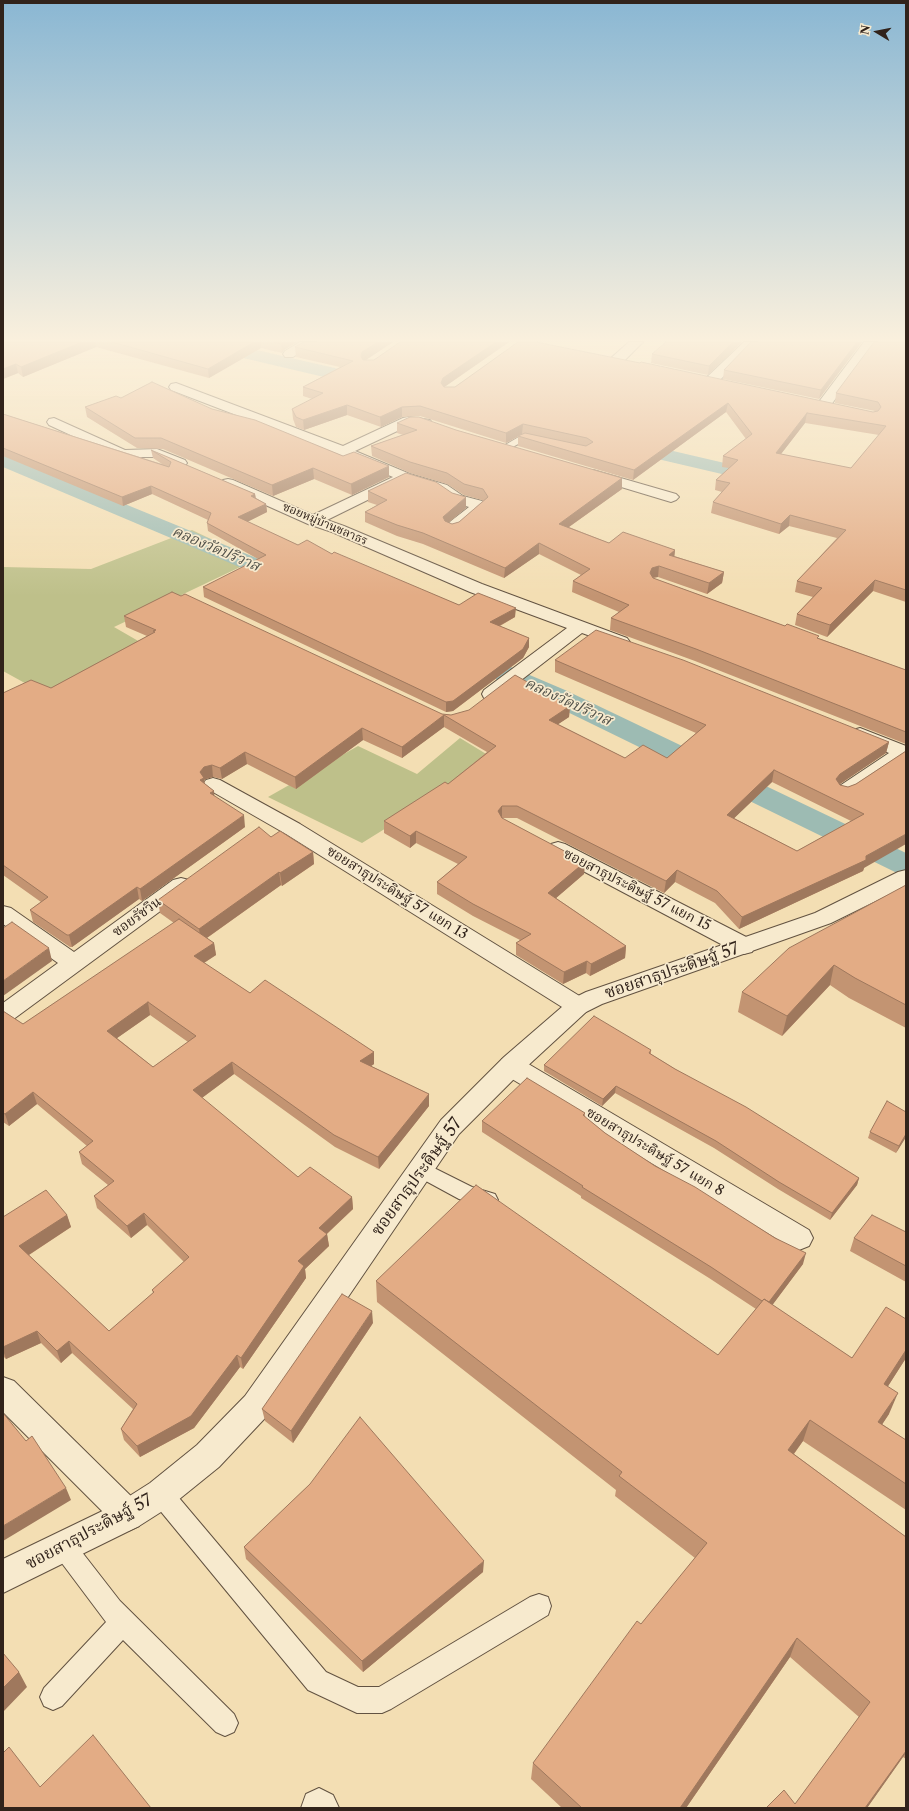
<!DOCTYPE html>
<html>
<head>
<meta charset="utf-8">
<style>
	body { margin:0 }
	#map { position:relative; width:909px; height:1811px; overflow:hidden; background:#f3deb3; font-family:"Libre Caslon Text",serif }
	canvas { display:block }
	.frame { position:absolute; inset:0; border:4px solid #31231b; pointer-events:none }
	.north { position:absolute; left:857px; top:12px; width:40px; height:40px; -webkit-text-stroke:3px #f7eace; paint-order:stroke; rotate:280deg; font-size:11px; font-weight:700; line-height:16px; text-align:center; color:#31231b }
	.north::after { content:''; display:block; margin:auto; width:14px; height:18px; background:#31231b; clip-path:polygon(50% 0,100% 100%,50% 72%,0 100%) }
</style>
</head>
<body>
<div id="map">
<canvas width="909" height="1811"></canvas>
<div class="frame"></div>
<div class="north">N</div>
</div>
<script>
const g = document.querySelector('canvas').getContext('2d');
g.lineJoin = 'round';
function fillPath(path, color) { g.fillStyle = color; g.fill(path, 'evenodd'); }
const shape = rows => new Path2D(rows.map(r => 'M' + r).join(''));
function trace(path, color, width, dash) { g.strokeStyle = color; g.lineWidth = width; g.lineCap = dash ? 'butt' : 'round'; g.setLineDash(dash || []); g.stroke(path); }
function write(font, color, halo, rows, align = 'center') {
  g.font = font + ' "Libre Caslon Text","Noto Serif Thai",serif'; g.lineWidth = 3.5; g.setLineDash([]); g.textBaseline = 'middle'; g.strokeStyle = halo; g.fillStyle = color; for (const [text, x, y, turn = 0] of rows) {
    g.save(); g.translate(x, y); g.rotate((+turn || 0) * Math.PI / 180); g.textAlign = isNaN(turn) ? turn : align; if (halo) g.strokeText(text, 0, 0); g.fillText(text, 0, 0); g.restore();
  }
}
fillPath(shape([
	[192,530,255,560,114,627,147,646,52,698,3,671,3,567,91,569],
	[460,738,496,760,362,843,268,797,358,746,417,774]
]), '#bec08a');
fillPath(shape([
	[189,342,222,342,378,378,380,382,378,386,371,388,192,346,189,342],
	[626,440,776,475,779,479,776,483,769,485,619,450,616,446,619,442,626,440],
	[3,454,298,575,302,580,298,585,290,587,282,585,3,467,3,454],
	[464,648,473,651,565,690,906,853,906,875,895,872,547,702,455,661,451,656,455,651,464,648]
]), '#9dbbb3');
const service = shape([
	[522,435,543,439,544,441,539,444,524,441,505,451,500,448,522,435],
	[420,1161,472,1187,495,1194,498,1200,495,1206,488,1208,459,1199,413,1174,410,1169,413,1164,420,1161],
	[161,1483,169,1486,326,1672,358,1687,379,1687,530,1597,539,1594,548,1597,551,1606,548,1615,391,1709,382,1713,357,1713,308,1690,153,1502,149,1494,153,1486,161,1483],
	[63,1534,71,1538,120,1601,234,1714,238,1723,234,1732,225,1736,216,1732,123,1640,62,1706,53,1710,44,1706,40,1697,44,1688,106,1622,55,1554,51,1546,55,1538,63,1534]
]);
const minor = shape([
	[300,342,316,342,293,357,285,357,283,354,285,351,300,342],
	[629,342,643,342,621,364,611,364,610,361,611,358,629,342],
	[744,342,757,342,715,385,705,385,703,382,705,379,744,342],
	[864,342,877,342,828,409,818,409,816,406,818,403,864,342],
	[176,383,343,446,403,418,408,417,430,420,432,423,430,426,425,427,410,425,355,451,410,474,447,485,463,496,482,501,486,507,483,510,461,527,456,529,451,527,448,524,451,521,469,507,453,502,437,491,402,481,400,484,327,520,344,526,482,584,627,638,630,642,627,646,621,647,582,633,498,698,491,700,484,698,482,694,484,690,567,628,470,592,332,532,308,524,223,486,221,483,223,480,228,479,233,480,313,515,393,477,338,454,171,390,169,387,171,384,176,383],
	[54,418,125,450,157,449,185,460,187,463,185,466,180,467,155,457,118,457,49,425,47,422,49,419,54,418],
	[593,470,676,494,679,497,676,500,671,502,588,477,586,474,588,471,593,470],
	[860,728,906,746,906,759,852,795,845,797,838,795,835,791,838,787,889,753,853,738,850,734,853,730,860,728],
	[213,778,220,780,300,824,586,1000,590,1006,586,1012,578,1015,570,1012,286,834,206,788,203,784,206,780,213,778],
	[558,842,565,844,752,940,755,946,752,952,744,954,736,952,551,854,547,849,551,844,558,842],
	[181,878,189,880,192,885,189,890,15,1018,7,1021,3,1019,3,1003,58,963,3,924,3,906,11,908,74,952,173,880,181,878],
	[511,1057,520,1059,809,1230,813,1238,809,1246,799,1250,789,1246,502,1073,499,1066,502,1059,511,1057],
	[3,1377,14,1381,139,1504,144,1515,139,1526,128,1531,117,1526,3,1412,3,1377],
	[319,1788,333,1795,339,1808,301,1808,306,1794,319,1788]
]);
const tertiary = shape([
	[906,870,906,886,831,923,602,1004,586,1012,522,1071,459,1134,267,1416,219,1467,172,1505,139,1526,3,1593,3,1559,117,1504,150,1483,197,1445,245,1396,441,1120,504,1057,570,1000,586,992,815,913,898,872,906,870]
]);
trace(service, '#625241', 2);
trace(minor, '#625241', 2);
trace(tertiary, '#625241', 2);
fillPath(service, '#f7eace');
fillPath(minor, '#f7eace');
fillPath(tertiary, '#f7eace');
fillPath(shape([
	[3,342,297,342,284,350,282,353,261,348,209,378,96,347,23,377,18,373,3,379],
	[303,342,393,342,365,360,374,360,400,342,509,342,444,387,455,387,518,342,873,412,875,411,835,403,836,393,906,342,906,602,873,591,827,637,795,625,797,614,813,597,795,592,797,581,837,538,789,526,779,534,711,513,713,502,722,492,715,490,716,480,729,468,722,467,723,456,746,439,726,412,633,480,518,446,518,436,523,434,506,443,420,416,402,417,381,427,347,415,304,430,296,427,293,419,292,409,312,399,303,396,303,387,340,367,296,357,295,347],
	[805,423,879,435,851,468,781,454],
	[742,342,708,375,651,363,652,354],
	[862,342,819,399,723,379,724,370],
	[121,398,212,409,389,477,352,495,314,479,273,496,163,449,137,448,87,417,85,407],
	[3,414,162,464,153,458,151,450,255,494,256,498,266,504,267,512,247,522,298,545,332,554,459,605,515,617,500,626,529,638,529,647,523,658,453,711,446,712,204,597,203,587,258,559,208,531,207,523,208,520,152,494,123,506,3,456],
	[397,423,456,430,622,478,622,489,569,527,609,543,675,550,674,556,724,572,722,583,707,594,658,577,653,578,906,670,906,744,695,661,610,630,611,618,619,612,572,592,573,581,581,575,539,554,504,578,423,544,397,536,365,522,365,512,377,505,368,502,368,491,466,508,448,523,452,524,459,522,483,501,482,500,464,495,447,484,410,473,372,456,371,446,403,435,397,433],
	[124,616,442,714,451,715,570,706,569,717,558,724,625,758,667,758,696,733,555,672,555,660,889,742,886,753,840,784,840,785,848,787,856,784,906,751,863,871,739,929,715,903,675,882,664,893,517,818,501,818,585,862,584,874,556,898,626,946,625,958,590,976,586,973,563,984,516,955,516,943,520,940,473,916,437,894,437,882,458,864,416,843,410,848,384,833,384,821,448,784,487,752,444,727,402,758,363,740,296,789,247,764,222,779,213,777,206,779,204,780,205,784,214,791,214,796,245,827,142,901,139,899,72,947,70,947,33,922,30,910,41,902,3,875,3,693,51,688,147,636,126,627],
	[772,782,851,821,797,851,734,818],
	[271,837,313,852,314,864,282,886,281,885,207,938,214,943,216,955,204,963,250,993,374,1052,374,1064,371,1066,429,1094,429,1106,379,1169,335,1147,234,1074,202,1098,298,1177,352,1197,353,1209,327,1234,329,1246,305,1269,306,1278,243,1369,240,1367,194,1428,140,1457,124,1440,121,1429,133,1409,72,1353,61,1363,41,1343,6,1359,3,1356,3,1217,67,1215,71,1227,29,1255,109,1331,153,1293,152,1290,184,1262,147,1225,131,1238,97,1208,94,1196,108,1185,82,1164,79,1152,87,1146,37,1104,9,1126,3,1122,3,1011,23,1024,174,923,160,913,158,900],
	[150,1015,188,1042,153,1067,117,1038],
	[906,885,906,1028,849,998,830,985,782,1036,738,1012,742,992],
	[651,1050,651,1054,675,1069,859,1178,857,1185,830,1220,778,1189,714,1148,615,1093,602,1106,544,1071,544,1065],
	[906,1112,906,1137,896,1153,868,1138,870,1132],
	[585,1113,585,1117,605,1133,803,1264,772,1305,852,1358,906,1319,906,1358,888,1386,889,1414,882,1424,906,1440,906,1510,803,1441,794,1454,906,1537,906,1759,903,1757,867,1808,766,1808,795,1804,859,1717,790,1657,686,1808,562,1808,531,1779,533,1763,641,1624,695,1558,615,1496,616,1490,377,1302,376,1281,718,1355,756,1309,709,1278,581,1198,581,1196,482,1132,482,1121],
	[906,1232,906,1282,850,1251,854,1238],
	[373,1323,293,1443,265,1421,262,1409],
	[310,1484,483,1572,363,1672,246,1559,244,1547]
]), '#c39472');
fillPath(shape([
	[82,342,95,342,96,347,23,377,21,367],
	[254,342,261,342,261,348,209,378,208,369],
	[282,342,297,342,284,350,282,353,281,344],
	[378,342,393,342,363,362,361,356,362,352],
	[496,342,509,342,443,388,441,383,443,378],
	[733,342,742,342,708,375,709,366],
	[857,342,862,342,819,399,821,390],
	[16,364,18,373,3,379,3,369],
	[728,403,726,412,633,480,634,470],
	[347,405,347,415,304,430,303,420],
	[402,407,402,417,381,427,380,417],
	[807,413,805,423,774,463,776,453],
	[523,424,522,434,506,443,506,433],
	[389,466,389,477,352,495,351,484],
	[313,468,314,479,273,496,272,485],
	[622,478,622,489,559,534,559,524],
	[151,486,152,494,123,506,122,497],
	[255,494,256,503,251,496],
	[466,497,466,508,443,527,443,517],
	[266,504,267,512,239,526,238,517],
	[790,515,789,526,779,534,781,524],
	[539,543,539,554,504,578,505,568],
	[675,550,674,561,669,555],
	[659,566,658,577,651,578,650,573,652,568],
	[724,572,722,583,707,594,709,583],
	[875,580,873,591,827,637,830,625],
	[516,608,515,617,490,631,490,622],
	[529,638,529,647,523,658,453,711,446,712,446,702],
	[570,706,569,717,548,731,549,720],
	[444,715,444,727,402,758,402,747],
	[362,728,363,740,296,789,295,777],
	[889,742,886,753,837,786,836,779,840,774],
	[245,752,247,764,222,779,220,768],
	[212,765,213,777,206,779,204,780,206,790,200,780,200,772,204,767],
	[774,770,772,782,725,827,727,815],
	[214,791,215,803,210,793],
	[502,806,502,818,498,823,498,811],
	[244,815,245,827,142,901,140,889],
	[416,831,416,843,410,848,410,836],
	[906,834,906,844,864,868,863,871,739,929,742,917,866,856],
	[313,852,314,864,282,886,280,873],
	[585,862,584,874,548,905,548,893],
	[677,870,675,882,664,893,666,881],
	[279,872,281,885,201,942,199,929],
	[137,887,139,899,72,947,69,935],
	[214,943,216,955,196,968,194,956],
	[626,946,625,958,590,976,591,964],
	[49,948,52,961,3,996,3,981],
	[587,961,586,973,563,984,564,972],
	[834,965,830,985,782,1036,787,1016],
	[148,1002,150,1015,110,1043,107,1031],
	[374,1052,374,1064,361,1073,360,1061],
	[232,1062,234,1074,195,1103,193,1090],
	[616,1086,615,1093,602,1106,603,1099],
	[33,1092,37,1104,9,1126,5,1114],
	[429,1094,429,1106,379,1169,378,1157],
	[906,1134,906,1137,896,1153,899,1146],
	[859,1178,857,1185,830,1220,832,1213],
	[352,1197,353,1209,320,1240,319,1228],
	[144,1213,147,1225,131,1238,127,1226],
	[67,1215,71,1227,24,1258,19,1246],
	[327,1234,329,1246,305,1269,306,1278,243,1369,241,1358,298,1261],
	[806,1253,803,1264,765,1315,767,1304],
	[372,1311,373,1323,293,1443,291,1431],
	[37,1331,41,1343,6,1359,3,1350,3,1347],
	[69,1341,72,1353,61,1363,57,1351],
	[906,1350,906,1358,876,1405,884,1384],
	[237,1355,240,1367,194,1428,140,1457,137,1446],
	[898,1393,889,1414,870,1443,878,1422],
	[810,1420,803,1441,782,1470,788,1450],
	[66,1488,71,1500,3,1541,3,1526],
	[484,1561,483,1572,363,1672,362,1661],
	[797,1638,790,1657,686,1808,680,1808],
	[19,1672,27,1687,3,1712,3,1688],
	[906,1751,906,1753,903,1757,867,1808,865,1808]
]), '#9f785d');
const building = shape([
	[3,342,82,342,21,367,16,364,3,369,3,342],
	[112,342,254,342,208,369,112,342],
	[275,342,282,342,281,344,275,342],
	[304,342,378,342,362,352,361,356,363,360,374,360,400,342,496,342,443,378,441,383,444,387,455,387,518,342,536,342,640,363,641,362,873,412,878,411,881,407,878,402,836,393,874,342,906,342,906,590,875,580,830,625,797,614,822,588,797,581,846,530,790,515,781,524,713,502,730,483,716,480,738,460,723,456,752,434,728,403,634,470,518,436,525,433,586,446,593,442,587,438,523,424,506,433,420,406,402,407,380,417,347,405,303,420,296,417,292,409,323,393,303,387,353,361,295,347,304,342],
	[807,413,886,426,851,468,776,453,807,413],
	[666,342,733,342,709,366,652,354,666,342],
	[751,342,857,342,821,390,724,370,751,342],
	[152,382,212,409,255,420,343,456,354,452,389,466,351,484,313,468,272,485,161,438,135,438,85,407,116,396,121,398,152,382],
	[3,414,169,467,171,462,151,450,255,494,251,496,266,504,238,517,298,545,307,540,332,554,334,552,459,605,478,593,516,608,490,622,529,638,523,649,453,701,446,702,203,587,266,555,207,523,211,513,151,486,122,497,3,448,3,414],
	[410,417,419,417,456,430,622,478,559,524,609,543,623,532,675,550,669,555,724,572,709,583,659,566,652,568,650,573,653,578,785,626,787,624,819,636,817,638,906,670,906,732,696,649,611,618,629,605,573,581,590,569,539,543,505,568,423,533,397,525,365,512,387,500,368,491,406,473,436,482,452,493,466,497,443,517,445,521,452,524,459,522,488,497,483,489,464,484,447,473,410,462,371,446,417,430,397,423,410,417],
	[172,592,181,596,185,594,442,714,451,715,469,710,515,675,570,706,549,720,625,758,643,745,667,758,706,725,555,660,596,630,683,660,889,742,840,774,836,779,840,785,848,787,856,784,906,751,906,834,866,856,866,860,742,917,717,891,677,870,666,881,517,806,502,806,498,811,502,818,585,862,548,893,626,946,591,964,587,961,564,972,516,943,531,934,473,904,437,882,467,857,416,831,410,836,384,821,445,782,448,784,496,746,444,715,402,747,362,728,295,777,245,752,220,768,212,765,204,767,200,772,204,778,200,780,214,791,210,793,244,815,140,889,137,887,69,935,67,935,30,910,48,897,3,865,3,693,31,680,51,688,155,632,153,631,156,630,124,616,172,592],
	[774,770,864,814,797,851,727,815,774,770],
	[259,827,271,837,280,831,313,852,280,873,279,872,199,929,158,900,259,827],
	[906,885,906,1005,855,978,834,965,787,1016,742,992,789,948,906,885],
	[179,919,214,943,194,956,250,993,265,980,374,1052,360,1061,429,1094,378,1157,334,1135,232,1062,193,1090,298,1177,310,1167,352,1197,319,1228,327,1234,298,1261,304,1266,241,1358,237,1355,191,1416,137,1446,121,1429,137,1404,69,1341,57,1351,37,1331,3,1347,3,1217,46,1190,67,1215,19,1246,109,1331,154,1292,152,1290,189,1257,144,1213,127,1226,94,1196,114,1181,79,1152,93,1141,33,1092,5,1114,3,1113,3,1011,23,1024,179,919],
	[148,1002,196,1036,153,1067,107,1031,148,1002],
	[12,922,49,948,3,981,3,928,12,922],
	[594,1016,651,1050,649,1053,675,1069,746,1107,859,1178,832,1213,779,1182,716,1141,616,1086,603,1099,544,1065,594,1016],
	[527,1078,585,1113,583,1115,605,1133,655,1166,695,1187,775,1238,806,1253,769,1302,764,1299,762,1301,711,1267,582,1187,583,1186,482,1121,527,1078],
	[887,1101,906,1112,906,1134,899,1146,870,1132,887,1101],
	[476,1185,718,1355,764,1299,852,1358,886,1307,906,1319,906,1350,884,1384,898,1393,878,1422,906,1440,906,1484,810,1420,788,1450,906,1537,906,1751,865,1808,766,1808,784,1790,795,1804,870,1702,797,1638,680,1808,582,1808,533,1763,637,1621,641,1624,707,1543,619,1476,622,1472,376,1281,476,1185],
	[872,1215,906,1232,906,1266,854,1238,872,1215],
	[342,1294,372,1311,291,1431,262,1409,342,1294],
	[3,1413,26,1441,32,1436,66,1488,3,1526,3,1413],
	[360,1417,484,1561,362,1661,244,1547,310,1484,360,1417],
	[3,1653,19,1672,3,1688,3,1653],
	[93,1735,151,1808,3,1808,3,1753,9,1747,40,1787,93,1735]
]);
fillPath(building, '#e3ac85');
trace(building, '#9f785d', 1);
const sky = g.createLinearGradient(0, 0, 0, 596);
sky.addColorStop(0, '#8ab7d3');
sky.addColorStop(0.57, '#faf0dd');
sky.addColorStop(1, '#faf0dd00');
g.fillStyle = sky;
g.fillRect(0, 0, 909, 596);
write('12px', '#31231b', '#f7eace', [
	["ซอยหมู่บ้านชลาธร",325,524,23]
]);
write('14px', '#31231b', '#f7eace', [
	["ซอยสาธุประดิษฐ์ 57 แยก 15",637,890,27],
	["ซอยสาธุประดิษฐ์ 57 แยก 13",397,893,32],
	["ซอยรัชวิน",137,917,-36],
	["ซอยสาธุประดิษฐ์ 57 แยก 8",655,1152,31]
]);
write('italic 15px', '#515149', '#f7eace', [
	["คลองวัดปริวาส",216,549,23],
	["คลองวัดปริวาส",568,702,25]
]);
write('17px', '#31231b', '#f7eace', [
	["ซอยสาธุประดิษฐ์ 57",672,971,-19],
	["ซอยสาธุประดิษฐ์ 57",417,1177,-54],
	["ซอยสาธุประดิษฐ์ 57",89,1532,-28]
]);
</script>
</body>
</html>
